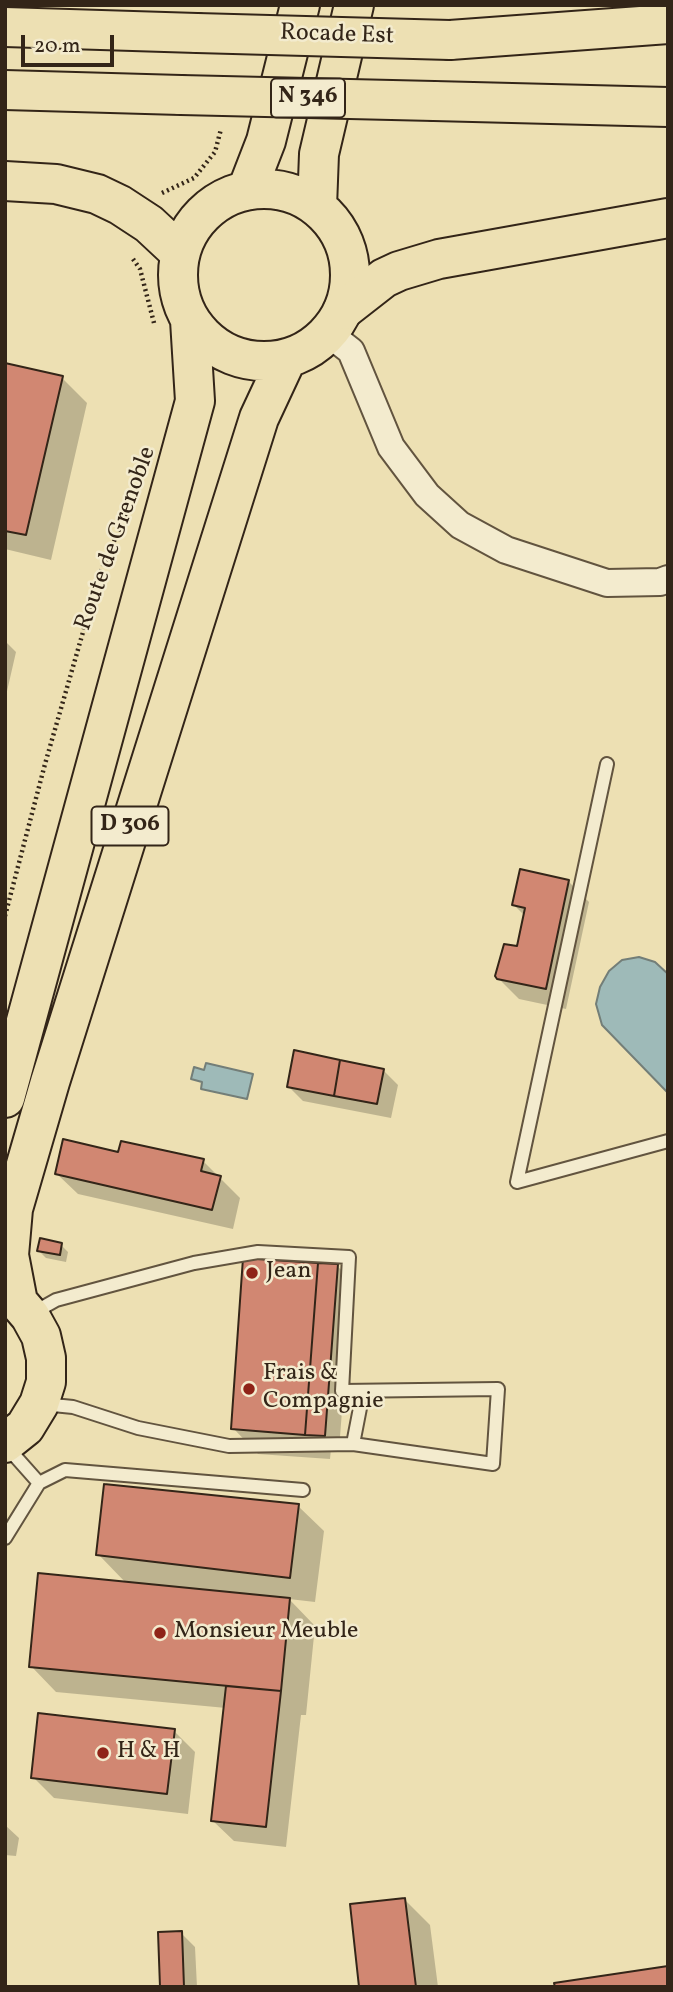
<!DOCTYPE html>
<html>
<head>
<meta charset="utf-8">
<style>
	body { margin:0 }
	#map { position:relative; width:673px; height:1992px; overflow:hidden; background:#ede0b3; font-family:Vollkorn,serif }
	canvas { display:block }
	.frame { position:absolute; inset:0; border:7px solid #332518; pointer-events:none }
	.scale { position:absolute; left:21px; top:35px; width:93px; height:32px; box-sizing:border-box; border:4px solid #332518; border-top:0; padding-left:9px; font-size:21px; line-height:24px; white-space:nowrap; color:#332518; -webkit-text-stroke:5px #f3ebce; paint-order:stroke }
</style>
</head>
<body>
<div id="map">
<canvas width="673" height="1992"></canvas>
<div class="frame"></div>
<div class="scale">20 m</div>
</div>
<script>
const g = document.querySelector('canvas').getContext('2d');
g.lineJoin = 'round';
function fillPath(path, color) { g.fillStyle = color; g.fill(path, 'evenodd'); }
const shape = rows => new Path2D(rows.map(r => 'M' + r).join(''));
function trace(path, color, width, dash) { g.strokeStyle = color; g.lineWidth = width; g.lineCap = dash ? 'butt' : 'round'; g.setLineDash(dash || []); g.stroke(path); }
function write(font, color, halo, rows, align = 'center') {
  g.font = font + ' Vollkorn,serif'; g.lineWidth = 5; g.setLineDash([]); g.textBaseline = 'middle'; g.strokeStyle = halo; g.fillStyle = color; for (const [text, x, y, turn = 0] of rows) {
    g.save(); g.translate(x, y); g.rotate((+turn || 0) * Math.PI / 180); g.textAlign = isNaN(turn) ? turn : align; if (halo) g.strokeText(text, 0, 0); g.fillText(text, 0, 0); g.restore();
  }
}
const water = shape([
	[639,957,655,962,668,974,668,1093,602,1025,596,1004,600,987,609,971,622,960,639,957],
	[206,1063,253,1074,247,1099,201,1089,202,1082,191,1079,194,1067,204,1070,206,1063]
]);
fillPath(water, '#9ebab8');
trace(water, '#737e78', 2);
fillPath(shape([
	[5,364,62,378,87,403,51,560,5,549],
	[5,641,16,652,5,700],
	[568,881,589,902,566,1009,519,999,498,978,518,948,525,916,514,905],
	[383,1070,398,1085,391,1118,303,1101,288,1086],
	[119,1154,203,1161,240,1198,233,1229,78,1194,57,1174],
	[61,1245,68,1252,66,1262,46,1258,39,1251],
	[337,1266,352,1280,339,1450,331,1449,330,1459,258,1454,233,1428],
	[298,1506,324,1531,315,1602,289,1599,315,1626,306,1715,301,1715,286,1847,234,1841,213,1821,226,1708,56,1692,31,1666,127,1584,98,1554],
	[174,1731,195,1752,188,1814,54,1798,33,1777],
	[5,1825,19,1838,16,1856,5,1855],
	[405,1900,430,1925,438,1987,361,1987],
	[181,1933,195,1947,197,1987,162,1987]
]), '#0003');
const building = shape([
	[5,363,63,376,26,535,5,531,5,363],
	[520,869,569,880,546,989,497,979,495,976,504,944,517,946,525,908,512,905,520,869],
	[294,1050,340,1060,334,1096,287,1087,294,1050],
	[340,1060,384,1069,377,1104,334,1096,340,1060],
	[63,1139,118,1152,121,1141,204,1159,201,1171,221,1176,212,1210,55,1174,63,1139],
	[40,1238,62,1243,60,1255,37,1251,40,1238],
	[243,1258,318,1263,305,1435,231,1429,243,1258],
	[318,1263,338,1264,325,1436,305,1435,318,1263],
	[104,1484,299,1504,290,1578,96,1555,104,1484],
	[38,1573,290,1598,281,1691,29,1667,38,1573],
	[226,1686,281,1691,266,1827,211,1821,226,1686],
	[38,1713,175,1729,167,1794,31,1778,38,1713],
	[405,1898,416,1987,359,1987,350,1904,405,1898],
	[182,1931,184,1987,160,1987,158,1932,182,1931],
	[668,1966,668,1987,555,1987,554,1983,668,1966]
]);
fillPath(building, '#d18772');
trace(building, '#332518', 2);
const service = shape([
	[607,764,517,1182,668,1141],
	[33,1313,56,1300,194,1263,258,1252,349,1257,342,1391,498,1389,493,1464,353,1444,229,1446,138,1428,73,1407,43,1404],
	[342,1391,360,1408,353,1444],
	[7,1447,39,1483],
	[5,1538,39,1483,65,1470,303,1490]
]);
const minor = shape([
	[328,333,351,351,391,447,427,495,460,525,506,550,607,583,660,582,668,579]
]);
const primary = shape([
	'178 275a86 86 0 1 1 172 0a86 86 0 1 1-172 0Z',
	[247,190,266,141,300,5],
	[317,207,319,154,354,5],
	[5,1098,195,401,190,320],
	[5,1294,18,1302,30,1316,41,1336,46,1358,46,1382,39,1404,25,1427,5,1443],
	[18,1302,9,1255,13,1209,50,1082,259,418,287,358]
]);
const trunk = shape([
	[5,27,197,33],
	[450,40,668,24],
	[5,90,181,95],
	[434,101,668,107],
	[5,181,56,184,97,194,120,205,149,224,179,252],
	[343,310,384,278,399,271,439,259,668,218]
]);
trace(service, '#62543f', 16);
trace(minor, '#62543f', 30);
trace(primary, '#332518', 42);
trace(trunk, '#332518', 42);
trace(shape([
	[162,193,194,178,215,152,221,129],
	[133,259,140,269,154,323],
	[5,916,45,764,100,573,126,514]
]), '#332518', 4.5, [2, 3.5]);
trace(service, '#f3ebce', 12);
trace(minor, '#f3ebce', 26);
trace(primary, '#ede0b3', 38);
trace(trunk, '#ede0b3', 38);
const trunkBridge = shape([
	[197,33,450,40],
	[181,95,434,101]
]);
trace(trunkBridge, '#332518', 42, []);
trace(trunkBridge, '#ede0b3', 38);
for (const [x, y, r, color] of [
	[252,1273,7,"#8f2418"],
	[249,1389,7,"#8f2418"],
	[160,1633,7,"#8f2418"],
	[103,1753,7,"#8f2418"]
]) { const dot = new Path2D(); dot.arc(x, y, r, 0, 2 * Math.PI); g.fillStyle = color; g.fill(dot); trace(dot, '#f3ebce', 2.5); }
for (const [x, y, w] of [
	[308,98,74],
	[130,826,77]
]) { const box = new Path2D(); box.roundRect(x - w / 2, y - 19.5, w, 39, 5); g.fillStyle = '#f3ebce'; g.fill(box); trace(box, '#332518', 2); }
write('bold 23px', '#332518', null, [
	["N 346",308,98],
	["D 306",130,826]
]);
write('24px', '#332518', '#f3ebce', [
	["Rocade Est",337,36,2],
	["Route de Grenoble",117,539,-70]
]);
write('24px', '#332518', '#f3ebce', [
	["Jean",266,1273],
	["Frais &",263,1375],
	["Compagnie",263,1403],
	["Monsieur Meuble",174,1633],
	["H & H",117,1753]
], 'left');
</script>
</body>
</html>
